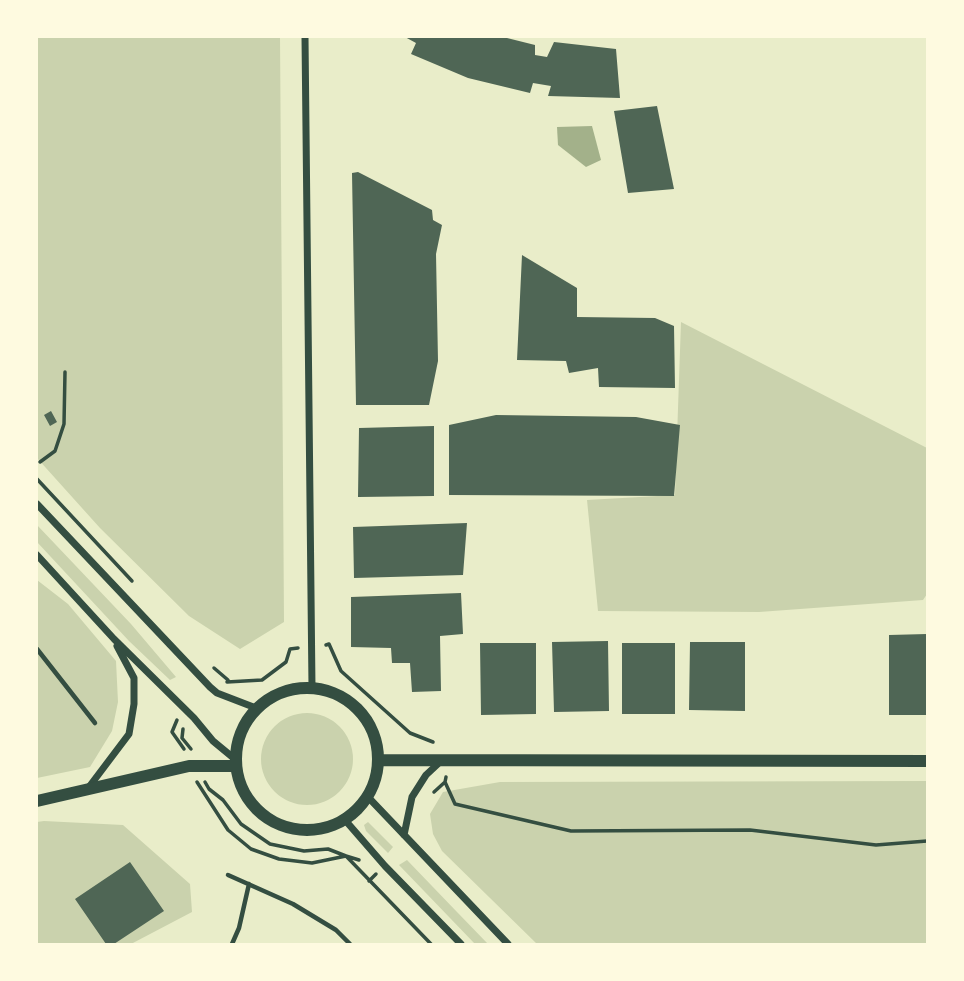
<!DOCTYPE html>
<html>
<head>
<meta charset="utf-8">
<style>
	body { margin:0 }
	#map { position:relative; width:964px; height:981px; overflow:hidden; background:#e9edc9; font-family:"PT Sans Narrow",sans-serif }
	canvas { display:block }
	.frame { position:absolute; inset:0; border:38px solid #fefae0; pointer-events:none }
</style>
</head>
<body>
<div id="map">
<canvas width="964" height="981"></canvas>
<div class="frame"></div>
</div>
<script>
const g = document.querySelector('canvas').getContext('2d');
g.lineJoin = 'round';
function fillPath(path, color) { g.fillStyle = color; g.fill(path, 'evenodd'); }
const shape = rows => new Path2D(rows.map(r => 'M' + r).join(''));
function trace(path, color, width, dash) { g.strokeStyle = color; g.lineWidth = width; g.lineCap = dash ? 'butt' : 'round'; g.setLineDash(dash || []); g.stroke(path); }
fillPath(shape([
	[37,37,280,37,284,622,240,649,189,616,100,528,37,458],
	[681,322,927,448,927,594,923,600,759,612,598,611,587,500,675,495],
	[37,525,131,624,176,677,170,680,129,641,37,542],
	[37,580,68,604,116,661,118,702,112,731,90,767,37,778],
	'261 759a46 46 0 1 1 92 0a46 46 0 1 1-92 0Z',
	[927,781,927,944,537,944,442,851,433,834,430,814,443,792,500,782],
	[44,821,123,825,190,884,192,912,131,944,37,944,37,822],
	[368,822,393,847,388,853,366,831,364,825],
	[407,860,457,912,488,944,475,944,399,865]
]), '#cad2ad');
fillPath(shape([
	[592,126,601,160,586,167,558,145,557,127]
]), '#a3b18a');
fillPath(shape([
	[405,37,503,37,535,45,535,55,547,57,554,42,616,49,620,98,548,96,551,86,533,83,530,93,468,78,411,54,416,43],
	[657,106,674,189,628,193,614,111],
	[358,172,432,210,433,220,442,225,436,254,438,361,429,405,356,405,352,173],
	[522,255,577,288,577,317,655,318,674,326,675,388,599,387,598,368,569,373,566,361,517,360],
	[51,411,57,422,50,426,44,415],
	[496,415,636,417,680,425,674,496,449,495,449,425],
	[434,426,434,496,358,497,359,428],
	[467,523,463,575,354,578,353,527],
	[461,593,463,634,440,636,441,691,412,692,410,663,392,663,391,648,351,647,351,597],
	[927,634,927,715,889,715,889,635],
	[608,641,609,711,554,712,552,642],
	[690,642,745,642,745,711,689,710],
	[480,643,536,643,536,714,481,715],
	[622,643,675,643,675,714,622,714],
	[130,862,164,911,114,944,106,944,75,899]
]), '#4f6655');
trace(shape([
	[40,462,55,451,64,424,65,372],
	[37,479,132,581],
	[326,645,329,644,341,671,410,733,433,742],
	[214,668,228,680],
	[227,682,262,680,286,662,290,649,298,648],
	[177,720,172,732,184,749],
	[183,729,182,738,191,749],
	[197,782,228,830,251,849,279,859,312,863,346,856,359,860],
	[205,782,209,789,223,800,241,824,270,844,304,851,328,849,346,856,431,944],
	[445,782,455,804,571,831,750,830,876,845,927,841],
	[434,792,445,782,446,777],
	[369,881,376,874]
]), '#344e41', 3.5);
trace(shape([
	[37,649,95,723],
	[228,875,293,904,336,930,350,944],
	[232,944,239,928,249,884]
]), '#344e41', 4.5);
trace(shape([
	[305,37,312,687],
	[37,504,210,687,217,693,256,708],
	[37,555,114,639,194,718,213,741,236,760],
	[89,787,129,734,134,704,134,678,117,646],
	[368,797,508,944],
	[345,820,385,866,461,944],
	[404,835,412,797,426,775,441,761]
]), '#344e41', 7);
trace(shape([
	'236 759a71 71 0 1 1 142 0a71 71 0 1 1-142 0Z',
	[379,760,927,761],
	[37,801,189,766,235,766]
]), '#344e41', 12);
</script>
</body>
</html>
